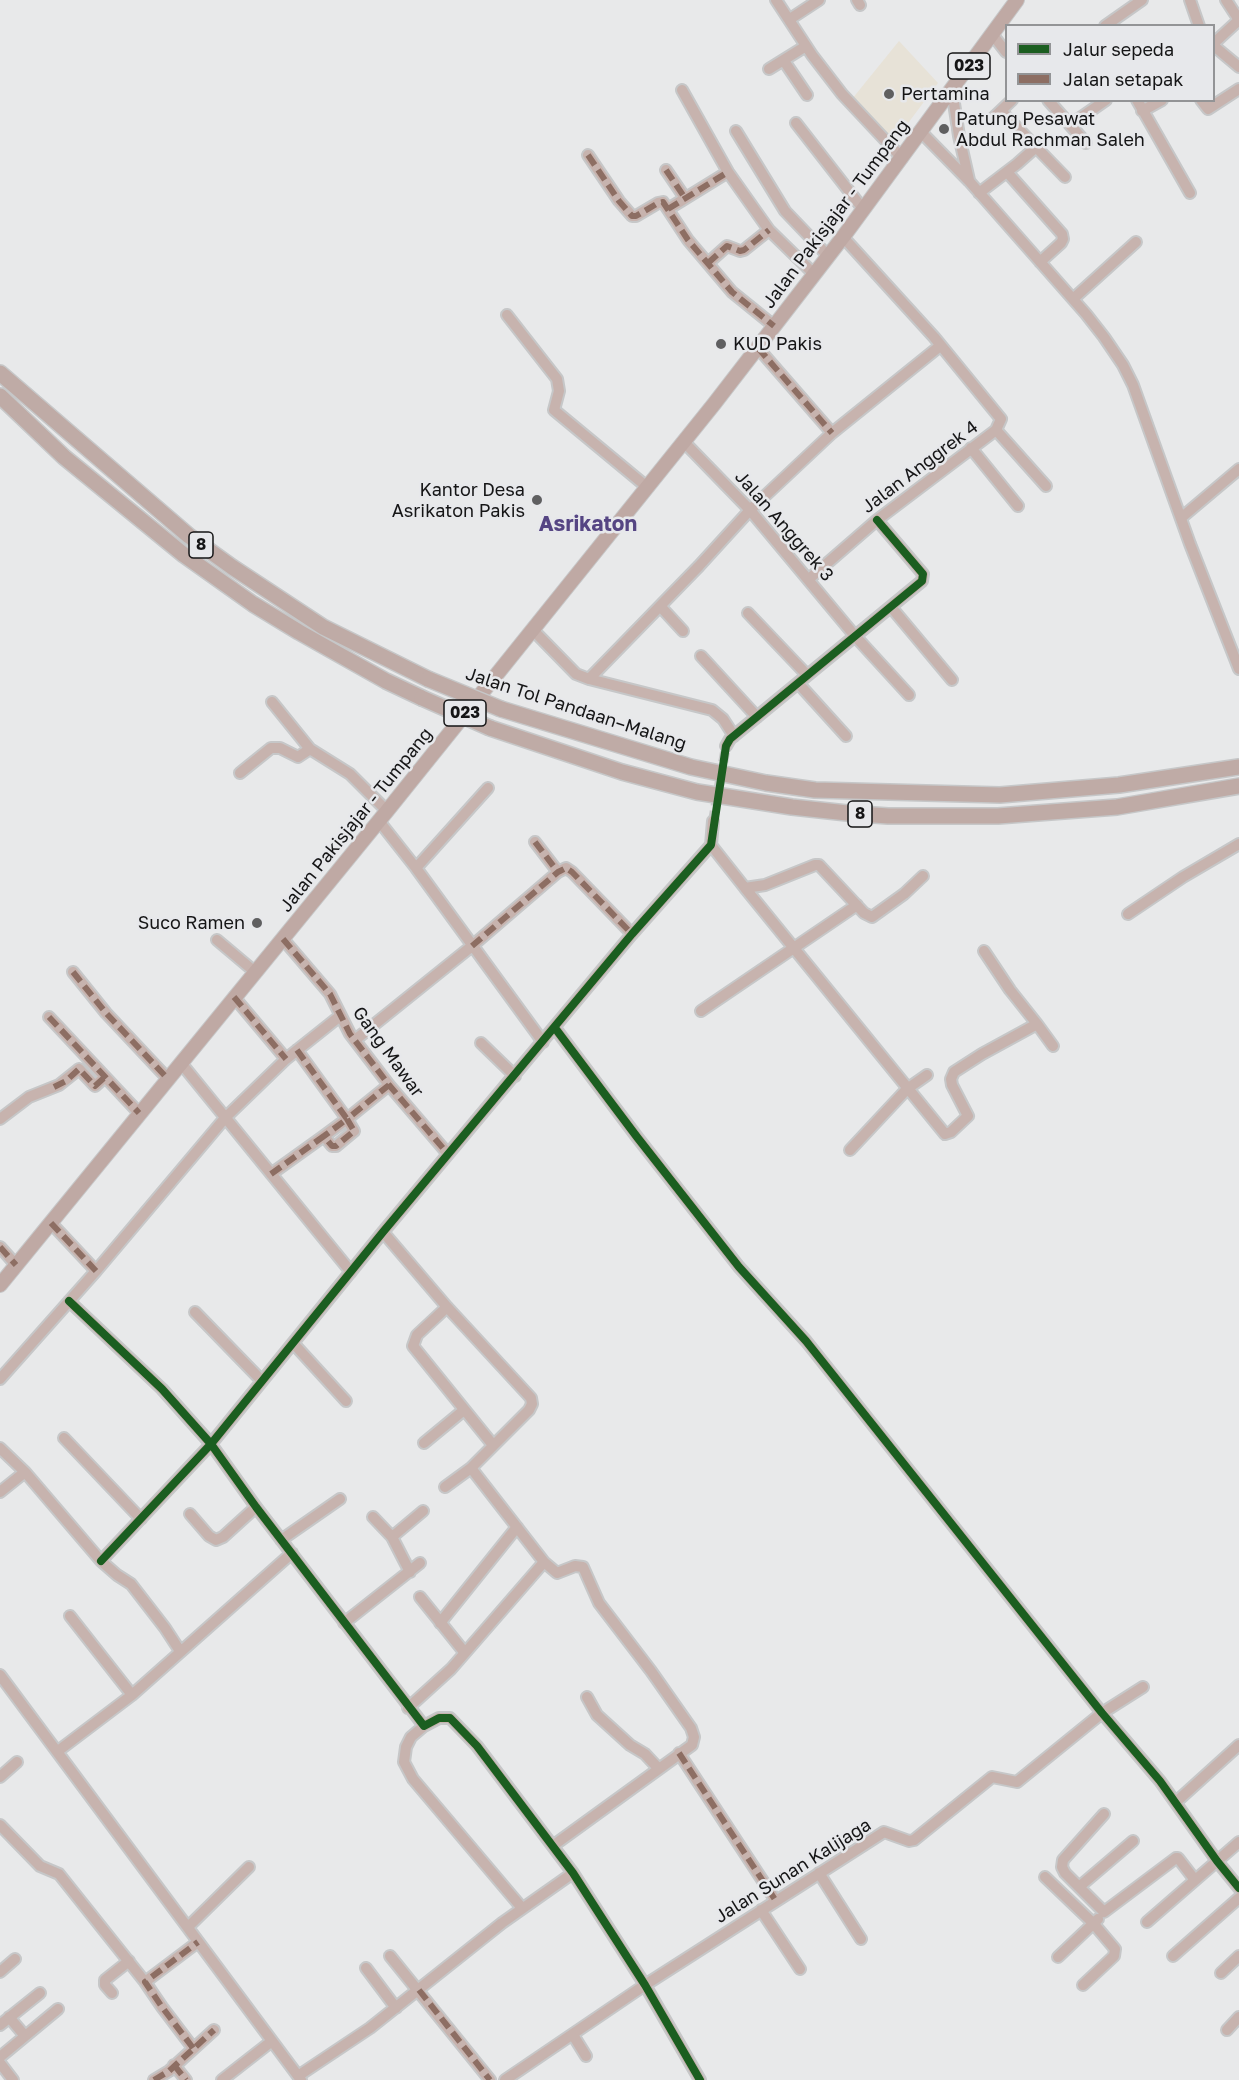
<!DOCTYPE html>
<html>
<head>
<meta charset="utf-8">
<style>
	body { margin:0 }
	#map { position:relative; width:1239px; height:2080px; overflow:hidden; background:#e8e9ea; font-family:"Golos Text",sans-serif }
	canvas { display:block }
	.legend { position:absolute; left:1005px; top:24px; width:210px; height:78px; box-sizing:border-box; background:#e7e8eb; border:2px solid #939496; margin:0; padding:8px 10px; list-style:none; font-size:18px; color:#151516 }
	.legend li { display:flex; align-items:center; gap:12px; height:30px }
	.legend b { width:30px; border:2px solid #939496 }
</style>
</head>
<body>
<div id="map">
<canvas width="1239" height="2080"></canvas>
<ul class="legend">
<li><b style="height:8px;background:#1b5e20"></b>Jalur sepeda</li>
<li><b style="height:8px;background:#8d6e63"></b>Jalan setapak</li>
</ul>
</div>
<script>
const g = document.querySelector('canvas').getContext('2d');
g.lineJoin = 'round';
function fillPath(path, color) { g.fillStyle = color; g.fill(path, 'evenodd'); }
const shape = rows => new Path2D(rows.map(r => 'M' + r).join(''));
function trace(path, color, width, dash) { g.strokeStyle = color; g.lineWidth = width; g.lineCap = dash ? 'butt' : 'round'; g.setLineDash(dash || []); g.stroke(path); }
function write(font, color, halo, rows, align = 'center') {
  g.font = font + ' "Golos Text",sans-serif'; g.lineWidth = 5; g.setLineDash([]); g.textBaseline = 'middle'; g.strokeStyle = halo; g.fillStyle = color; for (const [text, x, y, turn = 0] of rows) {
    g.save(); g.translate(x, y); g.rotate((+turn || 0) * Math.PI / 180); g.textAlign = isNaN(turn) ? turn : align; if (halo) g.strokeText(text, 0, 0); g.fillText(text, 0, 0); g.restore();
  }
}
fillPath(shape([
	[899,41,938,83,894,142,852,99]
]), '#e7e2d7');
trace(shape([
	[713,821,726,746]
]), '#c8c9ca', 10, [10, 5]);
const minor = shape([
	[776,0,812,55,842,94,902,158],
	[857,0,860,5],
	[1190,0,1199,26],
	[1226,0,1239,20],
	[790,19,819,0],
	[1105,26,1142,0],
	[992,34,1006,52],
	[1214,43,1239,20],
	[1214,46,1239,67],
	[784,61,807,95],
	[769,69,806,46],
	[682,90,728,172,769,230,814,274],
	[952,90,959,136,969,180],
	[1048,100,1086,143],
	[1137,100,1190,193],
	[1201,100,1208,109,1239,89],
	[1001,111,1065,177],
	[1142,111,1162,100],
	[992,119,1012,100],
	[796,123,863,209],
	[1070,125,1106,100],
	[736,131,785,211,828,256],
	[921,132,969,181,1086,314,1104,337,1123,365,1133,385,1190,544,1239,669],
	[588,155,619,201,632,216,636,216,658,203,663,202,688,240,732,292,774,326],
	[666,170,685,198],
	[1007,172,1062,234,1063,239,1061,243,1040,262],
	[979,193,1017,164,1035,148],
	[668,209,728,172],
	[708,263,727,246,740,251,744,250,769,230],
	[1073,299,1136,242],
	[507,315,557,379,559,391,554,410,647,487],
	[758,348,832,433],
	[996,430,1046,486],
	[684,442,750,510,855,636,909,695],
	[971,448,1018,506],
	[1181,518,1239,469],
	[809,579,877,520,996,430,1001,419,934,337,843,237],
	[660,606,683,631],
	[891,607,952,680],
	[748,613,807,675],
	[533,630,576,674,589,679,699,566,750,510,832,433,940,346],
	[701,656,757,717],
	[589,679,712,710,723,719,734,736],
	[798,683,846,736],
	[272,702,310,749,350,774,387,811],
	[726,746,730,739,922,581,923,574,877,520],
	[240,773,271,748,280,748,298,757,310,749],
	[379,821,416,868,543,1042],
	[535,842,558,872],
	[711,845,745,888,765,885,815,865,819,865,864,913,872,917,904,894,923,876],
	[416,868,488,788],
	[745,888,945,1134,951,1132,968,1116,952,1085,951,1079,954,1072,982,1054,1037,1024,1053,1046],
	[1128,914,1183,877,1239,844],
	[283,939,330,994,350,1034,389,1085,448,1154],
	[217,940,255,972],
	[984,951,1010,990,1037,1024],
	[73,972,106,1013,168,1079],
	[234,997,286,1059],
	[701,1011,857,905],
	[49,1017,139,1113],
	[555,1028,637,1137,739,1267,806,1341,1102,1713,1160,1781,1217,1861,1239,1888],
	[355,1040,472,946,558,872,566,868,572,872,632,934],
	[481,1043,515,1076],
	[297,1050,347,1119,324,1136],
	[181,1063,351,1272],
	[0,1119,29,1097,59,1085,79,1069,95,1086,105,1077],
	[850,1150,907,1089,927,1075],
	[271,1174,324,1136,332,1146,336,1146,354,1131,347,1119,389,1085],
	[51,1223,96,1271],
	[383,1232,447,1307,531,1398,532,1404,529,1410,471,1468,544,1562,451,1669,408,1708],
	[0,1247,16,1265],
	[69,1301,162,1389,211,1444,256,1507,424,1726,439,1718,450,1718,477,1746,573,1873,645,1985,700,2080],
	[447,1307,417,1335,413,1346,493,1445],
	[195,1312,262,1381],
	[293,1343,346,1401],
	[0,1379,96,1271,225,1118,286,1059,340,1016],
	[64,1438,141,1519],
	[424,1443,464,1410],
	[0,1448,25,1472,101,1561,117,1575,131,1584,165,1628,180,1651],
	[445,1487,471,1468],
	[0,1492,25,1472],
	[190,1514,209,1536,216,1540,223,1537,256,1507],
	[373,1517,392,1537,410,1572],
	[392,1537,423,1511],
	[281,1540,340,1499],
	[101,1561,211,1444,383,1232,632,934,711,845,713,821],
	[544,1562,557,1573,575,1566,583,1567,599,1603,651,1671,691,1728,694,1737,692,1745,554,1845],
	[420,1597,465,1653],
	[70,1616,132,1695],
	[344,1623,420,1563],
	[440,1623,517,1527],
	[0,1675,301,2080],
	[587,1697,597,1715,630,1745,645,1754,658,1768],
	[424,1726,411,1737,406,1747,404,1762,413,1779,522,1908],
	[58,1751,132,1695,292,1553],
	[679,1753,776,1901],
	[0,1777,17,1762],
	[1176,1802,1239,1745],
	[1104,1814,1063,1860,1062,1867,1065,1873,1104,1912,1176,1858,1178,1858,1195,1880],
	[0,1825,40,1866,59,1874,145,1982],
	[819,1873,861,1939],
	[1045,1877,1093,1923,1115,1949,1114,1956,1083,1985],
	[1079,1887,1133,1841],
	[761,1910,800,1969],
	[1147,1922,1239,1842],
	[188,1927,249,1867],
	[390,1956,490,2080],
	[1173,1956,1239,1898],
	[1058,1957,1098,1919],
	[366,1968,396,2008],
	[0,1972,15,1959],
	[1221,1973,1239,1956],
	[112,1993,105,1985,105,1980,129,1961],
	[9,2017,25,2036],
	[0,2025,40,1993],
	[1227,2030,1239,2017],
	[573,2035,586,2056],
	[193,2048,162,2007,145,1982,198,1942],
	[0,2057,58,2009],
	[0,2063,13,2080],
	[174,2065,186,2080],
	[298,2076,370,2028,502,1923,573,1873],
	[154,2080,169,2071,214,2030],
	[222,2080,272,2041],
	[505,2080,645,1985,884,1832,909,1841,914,1840,992,1777,1017,1782,1102,1713,1143,1687]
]);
const major = shape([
	[0,1285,387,811,714,404,843,237,1017,0]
]);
const highway = shape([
	[0,373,189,536,232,567,323,627,428,679],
	[0,396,64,457,184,555,253,604,299,632,386,681,422,698],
	[501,709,691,767,766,783,815,790,1000,795,1119,785,1239,767],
	[490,728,622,772,697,792,792,807,847,813,888,816,998,816,1117,807,1239,786]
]);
trace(minor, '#c6c7c8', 14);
trace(major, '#c6c7c8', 16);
trace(highway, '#c6c7c8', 18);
trace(minor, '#c7b3ae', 10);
trace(major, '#bfa9a4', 14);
trace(highway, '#bfaba6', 15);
const highwayBridge = shape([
	[428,679,501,709],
	[422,698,490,728]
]);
trace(highwayBridge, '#c6c7c8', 18, []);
trace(highwayBridge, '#bfaba6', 15);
trace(shape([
	[588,155,619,201,632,216,636,216,658,203,663,202,688,240,732,292,774,326],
	[666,170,685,198],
	[668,209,728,172],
	[708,263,727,246,740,251,744,250,769,230],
	[758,348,832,433],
	[535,842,558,872],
	[283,939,330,994,350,1034,389,1085,448,1154],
	[472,946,558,872,566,868,572,872,632,934],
	[73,972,106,1013,168,1079],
	[234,997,286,1059],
	[49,1017,139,1113],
	[297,1050,347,1119,324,1136],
	[54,1087,66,1081,79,1069,95,1086,105,1077],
	[271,1174,324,1136,332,1146,336,1146,354,1131,347,1119,389,1085],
	[51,1223,96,1271],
	[0,1247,16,1265],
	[679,1753,776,1901],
	[419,1990,490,2080],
	[193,2048,162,2007,145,1982,198,1942],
	[174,2065,186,2080],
	[154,2080,169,2071,214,2030]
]), '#8d6e63', 6, [12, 6]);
trace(shape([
	[555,1028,637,1137,739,1267,806,1341,1102,1713,1160,1781,1217,1861,1239,1888],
	[69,1301,162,1389,211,1444,256,1507,424,1726,439,1718,450,1718,477,1746,573,1873,645,1985,700,2080],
	[101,1561,211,1444,383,1232,632,934,711,845,726,746,730,739,922,581,923,574,877,520]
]), '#1b5e20', 8);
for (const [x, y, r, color] of [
	[889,94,6,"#5f5f60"],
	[944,129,6,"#5f5f60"],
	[721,344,6,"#5f5f60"],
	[537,500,6,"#5f5f60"],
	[257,923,6,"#5f5f60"]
]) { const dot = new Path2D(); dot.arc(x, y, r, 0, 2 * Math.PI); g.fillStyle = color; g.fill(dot); trace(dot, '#e7e8eb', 2); }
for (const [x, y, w] of [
	[969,66,42],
	[201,545,24],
	[465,713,42],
	[860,814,24]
]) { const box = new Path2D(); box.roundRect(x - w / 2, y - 13, w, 26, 4.5); g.fillStyle = '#e7e8eb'; g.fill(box); trace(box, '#151516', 1.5); }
write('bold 16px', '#151516', null, [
	["023",969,66],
	["8",201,545],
	["023",465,713],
	["8",860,814]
]);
write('18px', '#151516', '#e7e8eb', [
	["Pertamina",901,94],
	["Patung Pesawat",956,119],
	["Abdul Rachman Saleh",956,140],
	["KUD Pakis",733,344],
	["Kantor Desa",525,490,"right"],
	["Asrikaton Pakis",525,511,"right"],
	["Suco Ramen",245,923,"right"]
], 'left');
write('18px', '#151516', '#e7e8eb', [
	["Jalan Pakisjajar - Tumpang",836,214,-53],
	["Jalan Anggrek 4",920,467,-37],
	["Jalan Anggrek 3",784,526,49],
	["Jalan Tol Pandaan–Malang",576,709,18],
	["Jalan Pakisjajar - Tumpang",356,820,-51],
	["Gang Mawar",388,1052,54],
	["Jalan Sunan Kalijaga",793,1871,-32]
]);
write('bold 21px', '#554583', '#e7e8eb', [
	["Asrikaton",588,524]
]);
</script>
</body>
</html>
